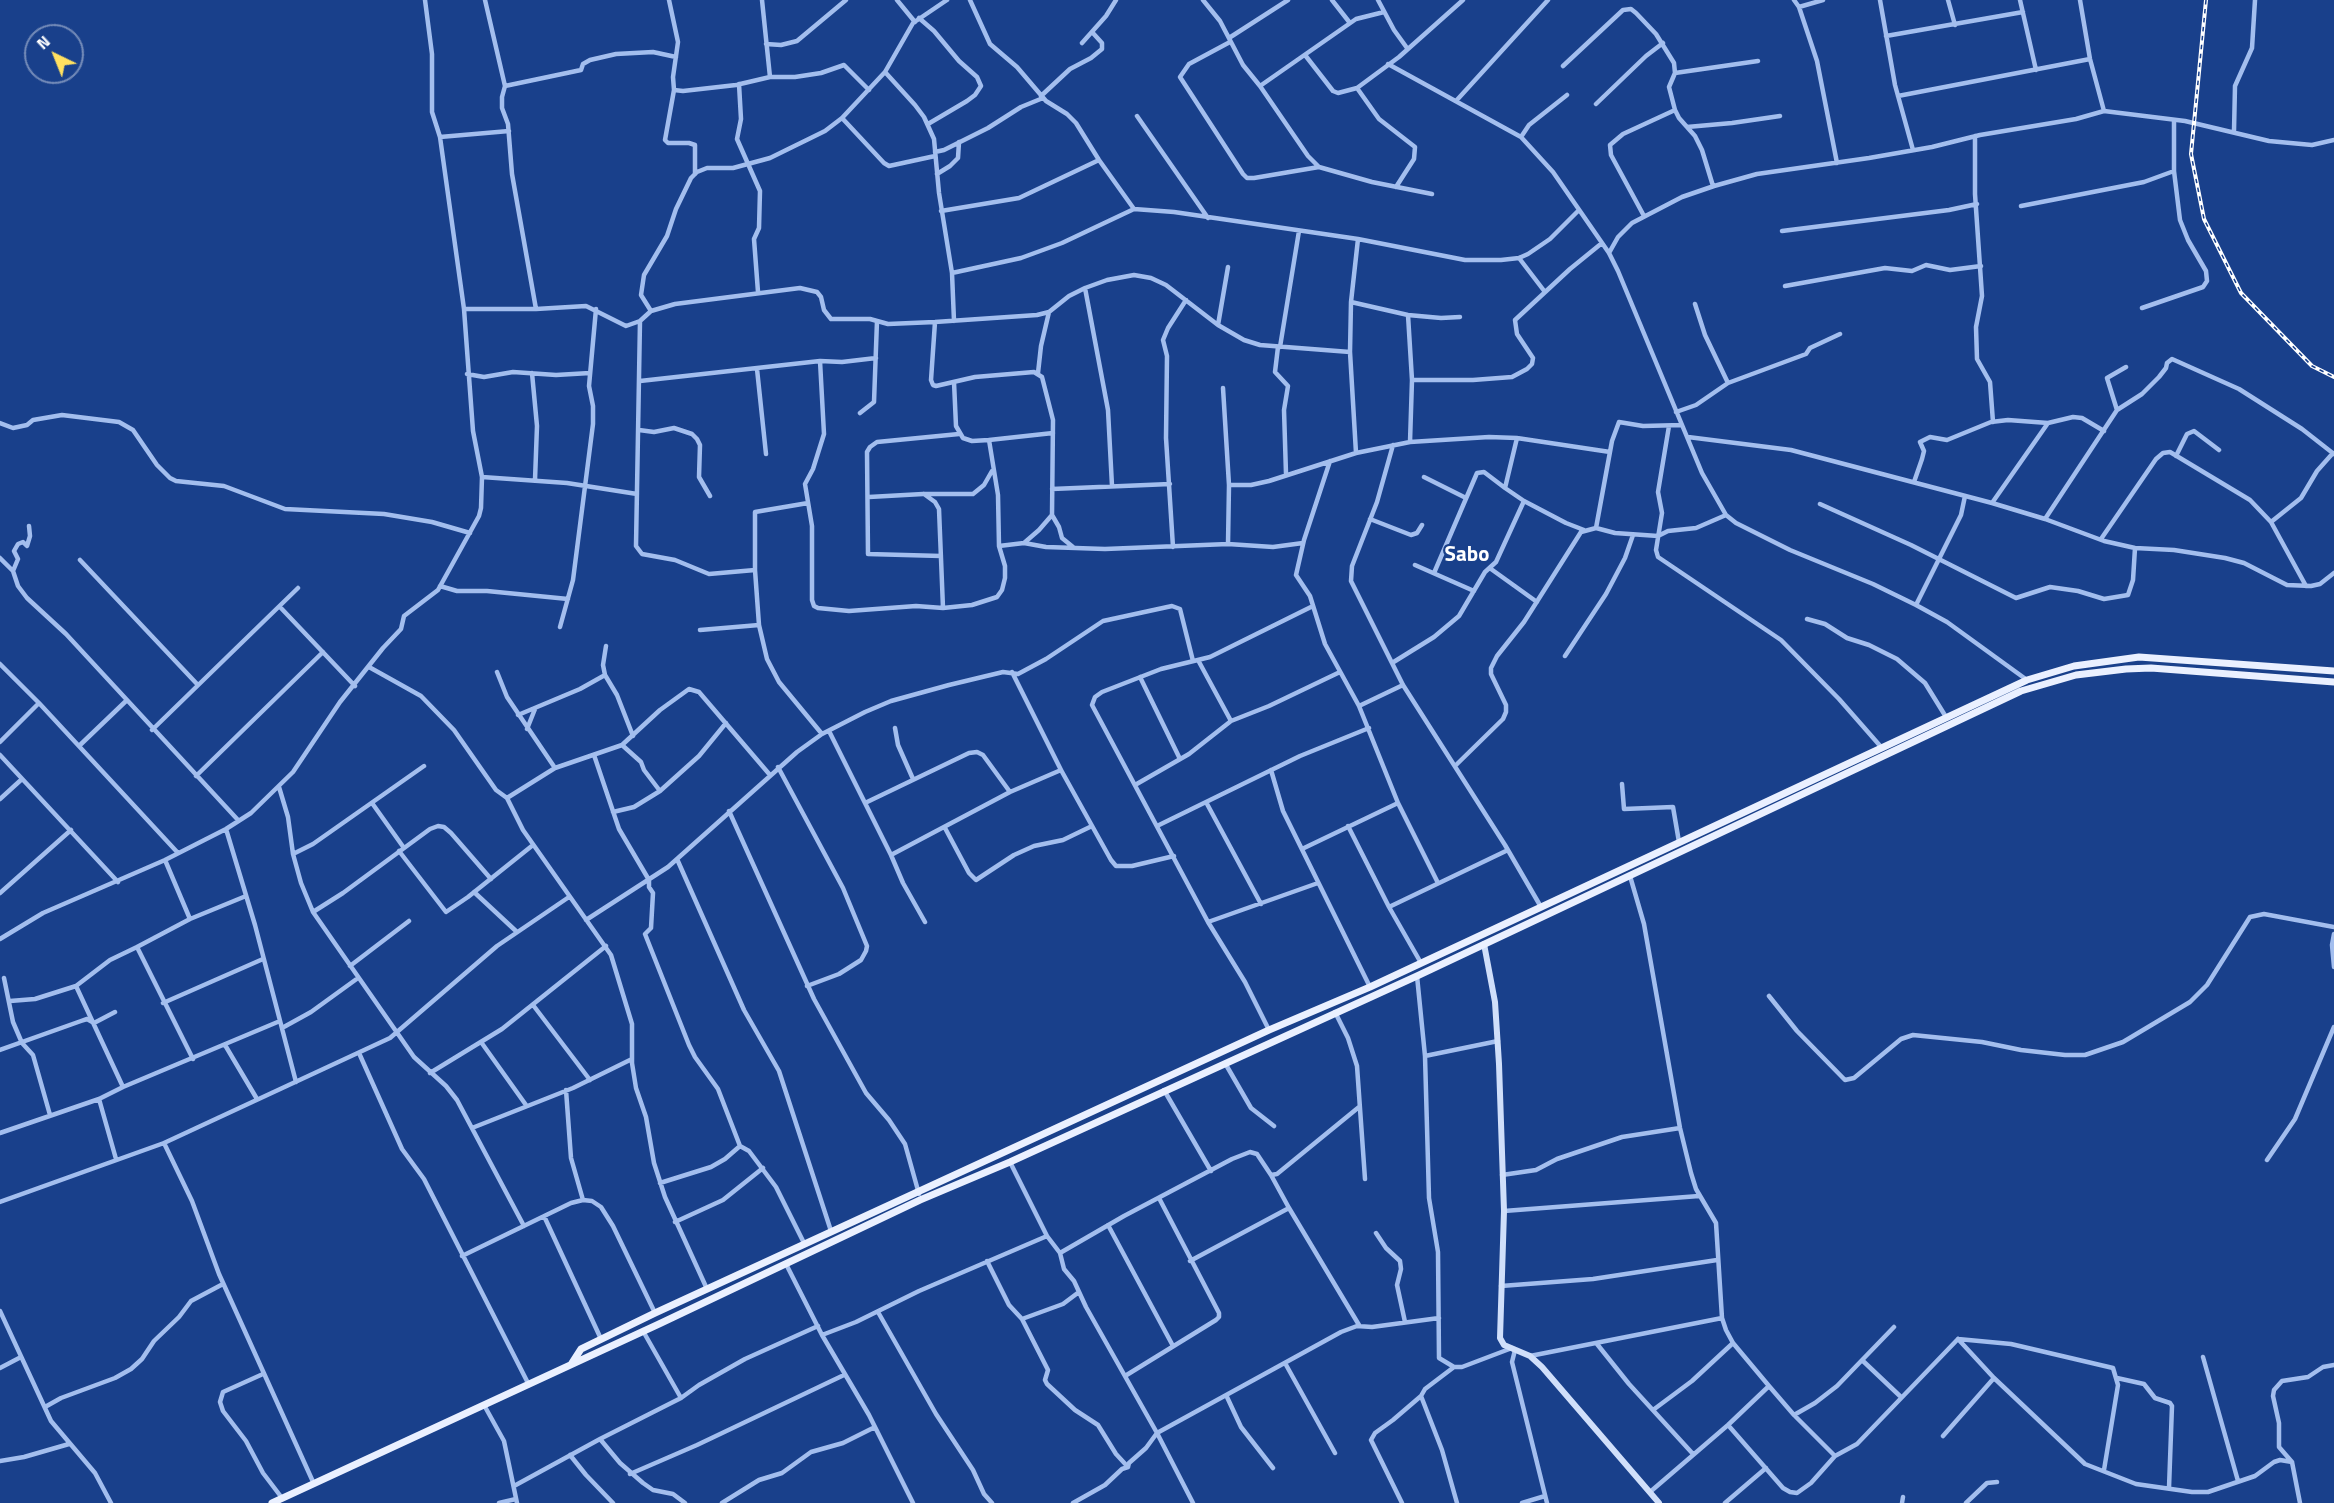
<!DOCTYPE html>
<html>
<head>
<meta charset="utf-8">
<style>
	body { margin:0 }
	#map { position:relative; width:2334px; height:1503px; overflow:hidden; background:#19408b; font-family:"Titillium Web",sans-serif }
	canvas { display:block }
	.north { position:absolute; left:24px; top:24px; width:60px; height:60px; box-sizing:border-box; background:#19408b; border:2px solid #758cb9; border-radius:50%; rotate:317deg; font-size:16px; font-weight:700; line-height:24px; text-align:center; color:#fff }
	.north::after { content:''; display:block; margin:auto; width:21px; height:27px; background:#ffe060; clip-path:polygon(50% 0,100% 100%,50% 72%,0 100%) }
</style>
</head>
<body>
<div id="map">
<canvas width="2334" height="1503"></canvas>
<div class="north">N</div>
</div>
<script>
const g = document.querySelector('canvas').getContext('2d');
g.lineJoin = 'round';
const shape = rows => new Path2D(rows.map(r => 'M' + r).join(''));
function trace(path, color, width, dash) { g.strokeStyle = color; g.lineWidth = width; g.lineCap = dash ? 'butt' : 'round'; g.setLineDash(dash || []); g.stroke(path); }
function write(font, color, halo, rows, align = 'center') {
  g.font = font + ' "Titillium Web",sans-serif'; g.lineWidth = 4.5; g.setLineDash([]); g.textBaseline = 'middle'; g.strokeStyle = halo; g.fillStyle = color; for (const [text, x, y, turn = 0] of rows) {
    g.save(); g.translate(x, y); g.rotate((+turn || 0) * Math.PI / 180); g.textAlign = isNaN(turn) ? turn : align; if (halo) g.strokeText(text, 0, 0); g.fillText(text, 0, 0); g.restore();
  }
}
trace(shape([
	[485,0,505,86,502,97,502,108,508,124,512,174,536,309],
	[669,0,678,42,673,77,674,90,665,140,668,143,689,143,695,145,695,174],
	[762,0,770,77],
	[897,0,915,22],
	[970,0,990,44,1017,67,1046,101,1067,114,1076,123,1099,160,1134,209],
	[1203,0,1220,21,1243,65,1260,86,1308,156,1319,167,1372,182,1432,194],
	[1332,0,1350,23],
	[1378,0,1394,30,1407,48],
	[1794,0,1799,7,1817,61,1837,163],
	[1880,0,1895,85,1913,150],
	[1948,0,1955,25],
	[2020,0,2036,70],
	[2080,0,2090,59,2104,111],
	[1799,7,1823,0],
	[919,18,934,31,959,61,977,77,981,86,975,95,967,101,928,124],
	[1886,36,2023,12],
	[1229,38,1288,0],
	[1230,42,1189,64,1180,77,1243,174,1247,178,1254,178,1319,167],
	[1082,43,1106,16,1116,0],
	[766,44,781,45,797,41,846,0],
	[1305,55,1333,91,1338,93,1357,88,1399,57,1463,0],
	[1388,64,1521,137,1553,172,1609,253,1618,271,1702,473,1726,515,1736,523,1790,550,1873,584,1916,605,1947,622,2027,680],
	[1563,66,1623,10,1631,9,1636,13,1656,34,1674,63,1675,73,1669,87,1675,110,1679,118,1695,136,1702,150,1713,186],
	[885,72,915,105,924,117,934,139,939,193,952,273,954,321],
	[1675,73,1758,61],
	[739,84,741,119,737,139,760,191,759,228,754,239,758,292],
	[505,86,581,70,583,64,590,60,616,54,653,52,676,57],
	[1260,86,1356,19,1384,12],
	[1357,88,1379,119,1415,147,1414,159,1396,187],
	[674,90,683,91,736,85,770,77,795,77,821,73,844,65,869,90],
	[1041,96,1070,69,1091,58,1102,49,1102,43,1092,32],
	[1898,96,2090,59],
	[1456,101,1548,0],
	[1596,104,1646,56,1663,43],
	[1137,116,1208,218],
	[842,118,884,163,889,166,935,156],
	[1687,127,1732,123,1780,116],
	[2234,131,2235,86,2252,48,2255,0],
	[1975,136,1975,194,1982,296,1976,327,1977,359,1990,382,1993,422],
	[440,137,509,131],
	[1521,137,1529,125,1567,95],
	[935,152,944,150,988,128,1021,107,1043,98],
	[937,174,950,166,958,158,959,142],
	[2021,206,2144,182,2174,171],
	[941,211,1019,198,1099,160],
	[1644,216,1611,155,1610,145,1623,134,1675,110],
	[1782,231,1949,210,1977,204],
	[1609,253,1618,237,1632,223,1682,197,1714,186,1757,174,1869,158,1932,147,1980,135,2076,119,2104,111,2185,121,2269,141,2312,145,2334,140],
	[1519,258,1545,292],
	[952,273,1021,258,1062,243,1134,209,1174,212,1358,239,1465,260,1501,260,1519,258,1528,254,1550,239,1579,210],
	[1785,286,1885,268,1912,271,1926,265,1950,270,1981,266],
	[1085,288,1108,410,1112,486],
	[1351,302,1408,315,1441,318,1460,317],
	[1695,304,1705,335,1728,383],
	[2142,308,2203,287,2207,281,2206,271,2188,240,2180,220,2174,171,2174,120],
	[464,309,536,309,586,306,626,326,640,321,651,311,675,304,800,288,817,292,821,297,824,310,831,319,870,319,888,324,935,322,1037,315,1049,312,1069,296,1085,288,1107,280,1134,275,1151,278,1166,285,1218,325,1244,340,1260,345,1350,352],
	[651,311,641,295,644,275,667,236,676,209,691,178,697,172,707,168,733,168,770,158,825,131,842,118,885,72,913,23,947,0],
	[1408,315,1412,380,1410,442],
	[640,321,636,546,642,554,675,560,709,574,755,570],
	[935,322,931,380,933,385,936,386,975,377,1034,372,1042,377,1053,420,1052,515,1039,530,1024,543],
	[1218,325,1228,267],
	[1278,347,1275,372,1288,386,1284,410,1286,474],
	[1280,347,1299,231],
	[820,361,824,434,813,469,805,484,812,526,812,600,814,606,818,608,849,611,916,606,943,608,972,605,997,597,1002,590,1005,578,1005,566,999,546,998,495,989,440],
	[757,369,766,454],
	[532,373,537,426,535,480],
	[1038,373,1041,346,1049,312],
	[467,374,484,377,513,372,556,375,590,373],
	[1412,380,1473,380,1512,377,1527,369,1532,364,1533,358,1517,334,1515,320,1570,269,1602,243],
	[640,381,820,361,842,362,876,358],
	[954,382,956,426,963,438,972,441,989,440,1053,433],
	[1223,388,1229,485,1228,544],
	[2117,410,2107,378,2126,367],
	[1676,412,1696,405,1728,383,1806,354,1810,348,1840,334],
	[860,413,874,402,877,321],
	[0,423,13,428,27,425,33,420,62,415,119,422,133,430,157,465,170,478,176,481,224,486,285,509,384,514,432,522,470,533],
	[1669,426,1658,492,1662,513,1656,550,1658,557,1781,640,1839,699,1882,748],
	[639,430,654,432,674,428,692,434,697,439,700,445,699,477,710,496],
	[1688,437,1791,450,1992,503,2045,519,2104,541,2135,548,2174,550,2225,558,2244,563,2287,585,2311,586,2320,584,2334,573],
	[1517,438,1505,488,1524,501,1566,523,1584,530],
	[1393,445,1377,502,1352,566,1351,581,1403,685,1505,845,1541,907],
	[1356,453,1350,352,1351,302,1358,239],
	[2176,456,2187,434,2194,431,2219,450],
	[1330,461,1304,540,1296,575,1310,596,1325,644,1359,706,1398,803,1438,883],
	[482,477,567,483,637,494],
	[1424,477,1466,498],
	[1914,482,1922,459,1924,451,1920,442,1930,437,1947,440,1991,422,2008,420,2048,423,2073,417,2082,418,2104,431],
	[1229,485,1251,485,1269,481,1356,453,1410,442,1489,437,1517,438,1610,452],
	[1052,489,1170,484],
	[924,494,935,502,939,509,943,608],
	[869,497,923,494,973,494,984,485,992,471],
	[808,503,755,512,755,570,759,625,767,659,779,682,822,734],
	[1992,503,2048,423],
	[1820,504,1911,545,2016,598,2050,587,2078,591,2104,599,2128,595,2133,580,2135,548],
	[1052,515,1059,527,1062,538,1073,547],
	[1370,519,1411,535,1417,533,1422,525],
	[2045,519,2117,410,2142,394,2159,377,2166,368,2167,363,2172,359,2239,389,2302,429,2334,454],
	[2271,522,2301,498,2317,471,2333,453],
	[1596,528,1612,441,1619,422,1643,426,1682,425],
	[2101,539,2156,459,2163,453,2170,452,2250,500,2271,522,2306,586],
	[999,546,1024,543,1046,547,1105,549,1228,544,1273,547,1303,543],
	[1173,547,1166,438,1167,356,1163,340,1168,328,1186,300],
	[941,556,868,554,867,452,870,447,877,442,959,434],
	[0,558,13,571,18,586,27,598,66,634,238,820],
	[80,560,197,684],
	[1415,565,1474,591],
	[1491,569,1537,602],
	[13,571,18,559,14,551,18,544,23,542,27,546,30,536,29,526],
	[1434,573,1477,473,1484,472,1505,488],
	[440,586,457,591,487,591,568,599],
	[1916,605,1961,515,1965,496],
	[280,607,355,686],
	[1807,619,1825,624,1847,638,1869,645,1897,659,1925,683,1946,717],
	[560,627,573,580,593,424,593,406,589,386,596,309],
	[700,630,759,625],
	[606,646,603,665,605,675,617,695,633,736],
	[1565,656,1606,594,1625,558,1633,535],
	[1198,660,1231,721],
	[1392,663,1434,637,1459,616,1485,572,1496,562,1524,501],
	[0,664,39,703,178,853],
	[369,667,421,696,454,730,496,790,507,798,523,830,611,955,632,1024,632,1063,636,1088,646,1117,654,1163,665,1197,707,1289],
	[497,672,507,697,555,768],
	[1012,672,1061,770,1111,860,1116,866,1132,866,1174,856],
	[1140,677,1180,759],
	[1359,706,1403,685],
	[518,715,580,689,605,675],
	[895,728,898,745,913,779],
	[527,729,535,709],
	[152,730,298,588],
	[829,731,891,855,903,883,925,922],
	[0,742,39,703],
	[622,745,641,762,644,770,660,791],
	[79,746,126,701],
	[0,755,118,882],
	[594,755,619,829,649,880,649,887,653,893,651,928,645,934,689,1045,695,1057,718,1089,740,1146,749,1151,776,1187,804,1243],
	[1455,766,1503,719,1506,712,1506,705,1491,674,1491,668,1497,656,1524,622,1581,532,1596,528,1615,533,1658,536,1668,531,1696,528,1726,515],
	[778,767,843,888,867,946,866,951,861,960,839,974,807,986],
	[1271,770,1283,811,1370,987],
	[196,776,323,652],
	[1622,784,1624,809,1673,807,1679,842],
	[1135,785,1189,754,1231,721,1269,706,1340,672],
	[279,787,288,817,293,854,301,883,313,912,414,1057,446,1086,457,1100,524,1226],
	[507,798,555,768,622,745,660,710,689,689,699,692,770,775],
	[0,799,22,779],
	[1206,802,1261,904],
	[372,803,404,848],
	[865,803,969,753,977,752,983,755,1010,792],
	[729,811,814,999,866,1093,889,1120,905,1144,919,1194],
	[613,812,634,807,660,791,699,756,726,723],
	[1157,826,1300,756,1369,728],
	[1348,826,1389,907,1421,963],
	[945,828,969,873,976,880,1014,855,1034,846,1063,840,1092,826],
	[226,829,255,925,296,1082],
	[1302,849,1398,803],
	[399,851,446,912,468,897,533,845],
	[293,854,313,844,424,766],
	[891,855,1010,792,1061,770],
	[677,859,744,1010,779,1071,831,1231],
	[165,860,190,919],
	[1630,876,1644,924,1680,1128,1691,1173,1696,1189,1716,1223,1722,1318,1726,1330,1733,1343,1769,1386,1794,1415,1835,1456],
	[474,892,517,932],
	[0,893,71,830],
	[1389,907,1508,850],
	[313,912,343,893,430,829,438,826,444,827,451,833,491,879],
	[586,920,668,867,797,752,822,734,865,712,891,701,949,685,1003,672,1018,674,1046,659,1103,621,1172,606,1180,609,1193,661],
	[1208,922,1318,883],
	[2334,934,2332,945,2334,967],
	[0,939,43,913,165,860,226,829,251,813,293,772,340,702,383,648,401,629,404,616,438,590,479,516,481,508,482,477,473,431,464,309,440,137,432,112,432,54,425,0],
	[350,966,409,921],
	[1417,976,1425,1056,1429,1198,1438,1252,1439,1358,1454,1367,1462,1367,1512,1348],
	[4,978,13,1022,22,1043,33,1055,50,1115],
	[76,986,110,960,137,947],
	[1769,996,1797,1031,1845,1080,1854,1078,1901,1039,1913,1035,1982,1042,2021,1050,2065,1055,2085,1055,2123,1042,2190,1002,2207,985,2250,917,2264,914,2334,927],
	[10,1001,35,999,76,986,123,1087],
	[163,1003,263,959],
	[533,1005,590,1080],
	[1335,1012,1348,1038,1357,1066,1365,1179],
	[282,1028,311,1012,358,978],
	[1269,1030,1245,982,1208,922,1092,705,1095,697,1102,692,1161,669,1210,657,1313,606],
	[481,1042,526,1105],
	[225,1045,257,1099],
	[0,1050,81,1021,87,1019,94,1023,115,1012],
	[359,1053,402,1149,424,1179,529,1385],
	[1425,1056,1498,1041],
	[193,1059,137,947,190,919,246,896],
	[1225,1063,1251,1108,1274,1126],
	[430,1073,502,1029,606,946],
	[566,1090,571,1158,583,1200],
	[1164,1090,1211,1171],
	[99,1099,116,1159],
	[472,1128,573,1088,632,1059],
	[0,1133,99,1099,123,1087,280,1021],
	[164,1143,192,1201,219,1274,314,1484],
	[2267,1160,2295,1119,2334,1027],
	[1010,1162,1047,1236,1060,1253,1064,1269,1074,1281,1086,1307,1157,1433,1193,1503],
	[1271,1175,1277,1174,1359,1107],
	[1502,1175,1536,1170,1557,1159,1622,1137,1680,1128],
	[660,1183,711,1167,725,1159,740,1146],
	[0,1202,164,1143,390,1038,497,946,569,897],
	[1504,1211,1699,1196],
	[544,1216,601,1339],
	[675,1222,723,1200,763,1168],
	[1108,1225,1173,1346],
	[1376,1233,1386,1248,1400,1261,1401,1269,1397,1285,1405,1322],
	[1060,1253,1124,1216,1232,1159,1250,1152,1257,1154,1271,1175,1289,1208,1359,1325],
	[462,1256,571,1203,583,1200,592,1201,601,1207,613,1226,655,1313],
	[987,1261,1009,1305,1022,1319,1048,1370,1045,1380,1047,1384,1075,1410,1098,1425,1116,1454,1128,1467],
	[1190,1261,1289,1208],
	[786,1264,822,1335,869,1415,913,1503],
	[1501,1286,1593,1279,1717,1260],
	[0,1311,51,1421,95,1473,111,1503],
	[878,1312,936,1414,973,1470,984,1494,992,1503],
	[1022,1319,1063,1304,1079,1292],
	[643,1331,681,1398],
	[822,1335,856,1322,919,1291,1047,1236],
	[1958,1339,1994,1378,2085,1464,2136,1484,2192,1492,2208,1492,2255,1476,2274,1462,2280,1460,2292,1462,2300,1503],
	[1958,1339,2011,1344,2113,1368,2118,1385,2104,1470],
	[1597,1344,1629,1384,1693,1454],
	[1515,1350,1512,1362,1547,1503],
	[1530,1356,1722,1318],
	[2203,1357,2238,1481],
	[1863,1361,1901,1397],
	[1285,1363,1335,1453],
	[1454,1367,1425,1389,1421,1396,1442,1450,1457,1503],
	[0,1368,21,1357],
	[263,1374,223,1392,220,1402,223,1411,246,1441,263,1473,282,1498],
	[1125,1376,1216,1320,1219,1317,1219,1313,1159,1198],
	[2117,1378,2144,1384,2155,1398,2170,1403,2172,1406,2169,1488],
	[1227,1397,1241,1427,1273,1468],
	[484,1405,504,1441,517,1503],
	[45,1407,61,1398,115,1378,131,1369,142,1359,154,1341,179,1317,191,1301,223,1284],
	[1653,1410,1692,1381,1733,1343],
	[1794,1415,1815,1403,1837,1386,1894,1327],
	[1728,1425,1783,1488,1790,1492,1797,1493,1811,1483,1835,1456,1857,1444,1958,1339],
	[1943,1436,1994,1378],
	[600,1439,620,1463,643,1483,653,1490,673,1494,685,1503],
	[570,1455,586,1475,613,1503],
	[0,1461,24,1457,69,1444],
	[2292,1462,2279,1447,2279,1423,2273,1396,2274,1390,2282,1381,2308,1377,2323,1367,2334,1365],
	[630,1474,697,1445,844,1375],
	[514,1486,600,1439,681,1398,699,1385,745,1359,818,1326],
	[1650,1492,1728,1425,1769,1386],
	[499,1503,516,1499],
	[722,1503,759,1480,782,1473,811,1452,843,1443,875,1427],
	[1073,1503,1105,1485,1122,1469,1128,1467,1129,1463,1146,1448,1157,1433,1341,1332,1357,1326,1372,1327,1439,1318],
	[1402,1503,1371,1440,1375,1433,1393,1420,1421,1396],
	[1522,1503,1545,1496],
	[1725,1503,1766,1468],
	[1902,1503,1903,1497],
	[1966,1503,1987,1483,1997,1482]
]), '#a3beee', 4.5);
trace(shape([
	[1484,944,1495,1002,1499,1064,1504,1211,1500,1338,1504,1345,1530,1356,1542,1367,1659,1503]
]), '#d0dffa', 6);
trace(shape([
	[572,1363,581,1349,655,1313,1269,1030,1370,987,2027,680,2074,666,2139,657,2334,671],
	[272,1503,659,1324,920,1200,1010,1162,1417,976,2021,691,2076,675,2126,669,2151,668,2334,682]
]), '#eaf0ff', 7);
const rail = shape([
	[2206,0,2191,154,2204,219,2241,293,2312,366,2334,377]
]);
trace(rail, '#fff', 4);
trace(rail, '#19408b', 1.5, [4.5]);
write('bold 21px', '#fff', '#19408b', [
	["Sabo",1467,556]
]);
</script>
</body>
</html>
